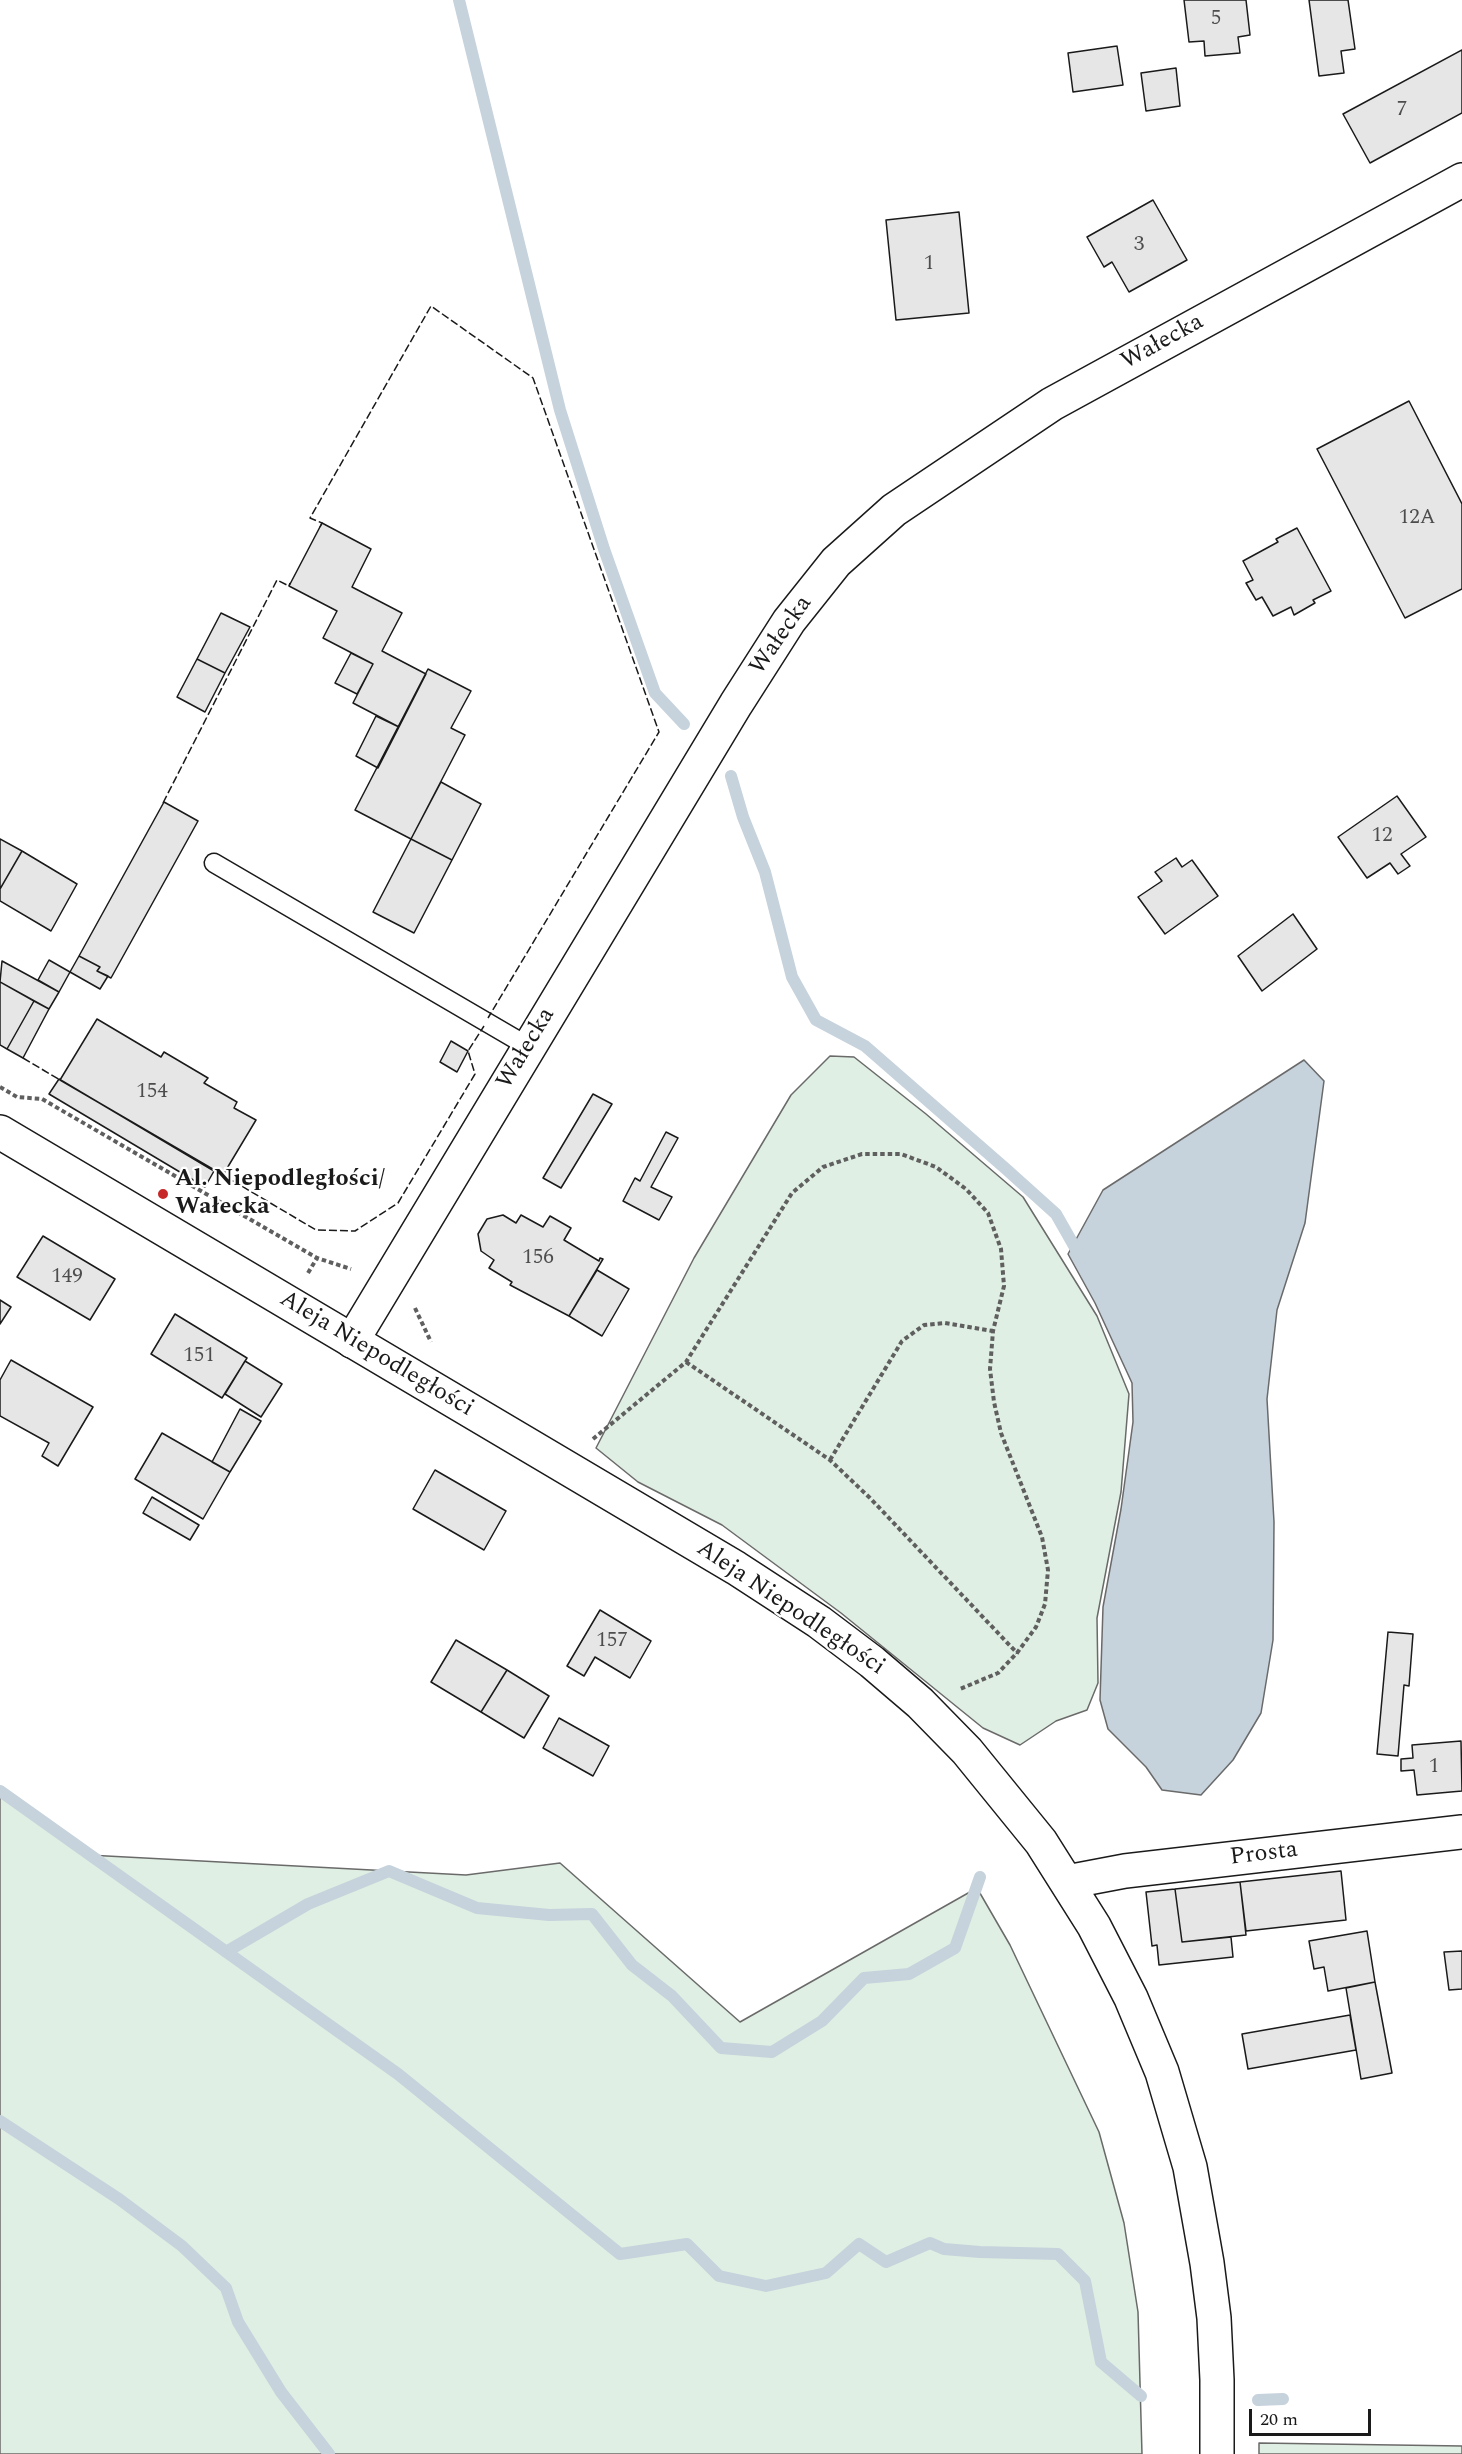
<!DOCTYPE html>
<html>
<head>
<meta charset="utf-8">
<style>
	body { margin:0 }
	#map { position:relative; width:1462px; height:2454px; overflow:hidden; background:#fff; font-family:Spectral,serif }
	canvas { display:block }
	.scale { position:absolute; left:1249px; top:2409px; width:122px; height:27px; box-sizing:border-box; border:3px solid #1a1a1a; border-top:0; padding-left:8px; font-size:18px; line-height:21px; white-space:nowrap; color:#1a1a1a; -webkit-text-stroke:4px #fff; paint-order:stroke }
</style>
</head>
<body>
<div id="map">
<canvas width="1462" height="2454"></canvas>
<div class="scale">20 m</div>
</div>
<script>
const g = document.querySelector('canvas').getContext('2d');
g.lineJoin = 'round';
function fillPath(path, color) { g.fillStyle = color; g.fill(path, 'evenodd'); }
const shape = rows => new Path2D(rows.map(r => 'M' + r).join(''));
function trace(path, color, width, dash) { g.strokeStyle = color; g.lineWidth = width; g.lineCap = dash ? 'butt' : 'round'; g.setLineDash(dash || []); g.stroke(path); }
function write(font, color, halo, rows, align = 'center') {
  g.font = font + ' Spectral,serif'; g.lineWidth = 4.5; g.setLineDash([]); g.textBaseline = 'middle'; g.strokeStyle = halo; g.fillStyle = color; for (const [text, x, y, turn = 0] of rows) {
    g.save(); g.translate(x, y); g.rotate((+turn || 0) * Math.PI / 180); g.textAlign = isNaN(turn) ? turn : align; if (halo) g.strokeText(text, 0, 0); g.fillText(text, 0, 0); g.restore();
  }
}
const green = shape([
	[830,1056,854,1057,926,1114,1023,1197,1097,1316,1129,1394,1121,1492,1097,1618,1098,1683,1087,1710,1056,1721,1020,1745,983,1728,841,1613,722,1525,638,1482,596,1448,694,1258,791,1095,830,1056],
	[0,1791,88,1855,466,1875,560,1863,740,2022,977,1888,1010,1945,1099,2132,1124,2223,1138,2312,1142,2454,0,2454,0,1791],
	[1259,2443,1462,2446,1462,2454,1259,2454,1259,2443]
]);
fillPath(green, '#e0efe3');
trace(green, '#6a6a6a', 1.5);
const water = shape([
	[1304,1060,1324,1081,1305,1223,1277,1310,1267,1399,1274,1522,1273,1640,1261,1713,1233,1760,1201,1795,1162,1790,1146,1767,1108,1729,1100,1700,1103,1607,1121,1509,1133,1422,1132,1383,1095,1303,1068,1254,1103,1190,1304,1060]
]);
fillPath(water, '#c6d2dc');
trace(water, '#6a6a6a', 1.5);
trace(shape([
	[459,0,560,410,604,549,655,693,684,724],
	[731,776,743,817,765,872,792,977,816,1020,865,1046,1006,1169,1056,1214,1081,1258],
	[0,1791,398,2074,620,2254,687,2244,719,2276,766,2286,826,2273,859,2244,886,2262,930,2243,944,2249,980,2252,1058,2254,1085,2281,1101,2362,1141,2396],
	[226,1952,308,1904,389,1871,477,1908,549,1915,592,1914,632,1965,672,1996,721,2048,772,2052,822,2021,864,1978,909,1974,955,1948,980,1877],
	[0,2121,119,2199,182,2246,226,2288,238,2322,281,2392,329,2454],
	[1258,2400,1283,2399]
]), '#c6d2dc', 12);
const building = shape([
	[1184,0,1246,0,1250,35,1238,37,1240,53,1205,56,1204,41,1189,42,1184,0],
	[1309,0,1348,0,1355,49,1341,51,1344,73,1319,76,1309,0],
	[1117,46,1123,85,1073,92,1068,53,1117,46],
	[1462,50,1462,113,1370,163,1343,114,1462,50],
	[1176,68,1180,106,1146,111,1141,73,1176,68],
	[1153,200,1187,260,1129,292,1112,262,1104,267,1087,237,1153,200],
	[959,212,969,313,896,320,886,220,959,212],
	[1409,401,1462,504,1462,589,1405,618,1317,449,1409,401],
	[322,523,371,549,352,587,402,613,382,651,426,674,399,727,353,703,373,664,323,638,337,611,289,586,322,523],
	[1297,528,1331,591,1313,600,1315,603,1294,615,1291,607,1273,616,1262,597,1256,600,1246,583,1253,580,1243,561,1278,542,1276,539,1297,528],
	[221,613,250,627,225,673,197,659,221,613],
	[351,653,373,664,357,694,335,683,351,653],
	[197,659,225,673,205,712,177,697,197,659],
	[428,669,471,691,451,728,465,735,411,839,355,810,428,669],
	[376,716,399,727,378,768,356,756,376,716],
	[441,782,481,804,452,860,411,839,441,782],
	[1397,796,1426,837,1401,854,1410,866,1398,874,1390,863,1367,878,1338,837,1397,796],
	[164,802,198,821,111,978,97,971,100,967,79,956,164,802],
	[0,839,22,851,0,889,0,839],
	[411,839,452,860,414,933,373,912,411,839],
	[22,851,77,884,51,931,0,901,0,889,22,851],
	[1176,858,1182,867,1192,860,1218,896,1165,934,1138,897,1162,881,1155,872,1176,858],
	[1293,914,1317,949,1262,991,1238,956,1293,914],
	[79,956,100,967,97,971,108,976,100,989,70,972,79,956],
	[49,960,70,972,59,992,38,980,49,960],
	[2,961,59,992,49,1009,0,982,2,961],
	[0,982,34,1001,7,1049,0,1045,0,982],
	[34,1001,49,1009,23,1058,7,1049,34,1001],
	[97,1019,161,1057,164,1052,208,1078,204,1083,237,1102,234,1108,256,1120,223,1175,60,1080,97,1019],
	[451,1041,468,1051,457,1072,440,1062,451,1041],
	[59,1079,214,1171,205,1187,49,1094,59,1079],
	[593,1094,612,1104,561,1188,543,1178,593,1094],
	[666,1132,678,1138,651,1187,672,1197,659,1220,623,1201,635,1178,640,1181,666,1132],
	[503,1215,516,1223,521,1215,543,1227,550,1216,571,1228,564,1240,599,1261,600,1258,603,1259,569,1316,510,1285,512,1282,489,1268,494,1260,481,1251,478,1234,487,1219,503,1215],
	[43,1236,115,1279,90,1320,17,1277,43,1236],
	[597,1270,629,1289,602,1336,569,1316,597,1270],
	[0,1300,11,1307,0,1324,0,1300],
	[175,1314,247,1358,222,1398,151,1354,175,1314],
	[11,1360,93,1407,58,1466,42,1456,49,1443,0,1416,0,1380,11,1360],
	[245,1361,282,1384,261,1417,225,1394,245,1361],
	[240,1409,261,1421,230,1472,212,1462,240,1409],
	[162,1433,230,1472,203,1519,135,1479,162,1433],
	[435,1470,506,1511,484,1550,413,1509,435,1470],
	[152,1497,199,1525,190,1540,143,1513,152,1497],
	[600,1610,651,1641,630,1678,595,1657,584,1676,567,1666,600,1610],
	[1388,1632,1413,1634,1409,1686,1404,1685,1398,1756,1377,1754,1388,1632],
	[456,1640,507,1670,481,1712,431,1682,456,1640],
	[507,1670,549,1696,524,1738,481,1712,507,1670],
	[559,1718,609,1746,593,1776,543,1748,559,1718],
	[1461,1741,1462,1791,1417,1795,1414,1770,1401,1771,1401,1759,1413,1758,1412,1745,1461,1741],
	[1341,1871,1346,1920,1246,1931,1240,1882,1341,1871],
	[1240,1882,1246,1935,1182,1942,1175,1889,1240,1882],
	[1175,1889,1182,1942,1231,1937,1233,1957,1159,1965,1157,1945,1152,1946,1146,1892,1175,1889],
	[1367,1931,1375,1982,1328,1991,1324,1967,1314,1969,1309,1941,1367,1931],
	[1462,1951,1462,1989,1449,1990,1444,1952,1462,1951],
	[1375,1982,1392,2073,1361,2079,1346,1988,1375,1982],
	[1350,2015,1356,2050,1248,2069,1242,2034,1350,2015]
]);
fillPath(building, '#e6e6e6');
trace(building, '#1a1a1a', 1.5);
const service = shape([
	[214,863,529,1047]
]);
const minor = shape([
	[352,1341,736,704,789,621,836,562,894,510,1052,404,1462,180],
	[1067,1882,1125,1871,1462,1832]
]);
const tertiary = shape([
	[0,1132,736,1568,819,1622,872,1662,920,1703,967,1751,1041,1842,1094,1926,1131,1998,1162,2072,1190,2167,1207,2263,1214,2318,1217,2380,1217,2454]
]);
trace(service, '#1a1a1a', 21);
trace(minor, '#1a1a1a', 36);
trace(tertiary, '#1a1a1a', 36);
trace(shape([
	[0,1087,17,1097,42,1099,317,1258,351,1269],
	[308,1273,317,1258],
	[415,1308,431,1342],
	[686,1362,830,1460,870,1498,1017,1653],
	[593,1439,686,1362,792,1193,823,1167,862,1154,901,1154,936,1167,966,1189,988,1213,1001,1249,1004,1286,993,1331,990,1369,994,1402,1001,1433,1042,1537,1048,1570,1045,1604,1036,1627,1017,1653,998,1673,960,1689],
	[830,1460,902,1341,924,1325,945,1323,993,1331]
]), '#5f5f5f', 4, [4.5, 3]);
trace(service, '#fff', 18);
trace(minor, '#fff', 33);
trace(tertiary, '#fff', 33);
trace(shape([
	[320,527,322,523,310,518,431,306,533,378,659,732,488,1018],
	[163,803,277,580,289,586,290,583],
	[23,1058,60,1080],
	[223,1175,316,1230,355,1231,398,1203,475,1074,468,1051,484,1026]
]), '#1a1a1a', 1.5, [8, 3]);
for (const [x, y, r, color] of [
	[163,1194,6,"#c62828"]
]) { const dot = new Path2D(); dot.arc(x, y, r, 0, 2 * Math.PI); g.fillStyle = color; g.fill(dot); trace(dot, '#fff', 2); }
write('21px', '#4d4d4d', null, [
	["5",1216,20],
	["7",1402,111],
	["3",1139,246],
	["1",929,265],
	["12A",1417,519],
	["12",1382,837],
	["154",152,1093],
	["156",538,1259],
	["149",67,1278],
	["151",199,1357],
	["157",612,1642],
	["1",1434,1768]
]);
write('24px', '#1a1a1a', '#fff', [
	["Wałecka",1163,343,-29],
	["Wałecka",782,636,-55],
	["Wałecka",527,1049,-59],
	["Aleja Niepodległości",376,1355,31],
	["Aleja Niepodległości",790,1609,34],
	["Prosta",1264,1855,-7]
]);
write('bold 24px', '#1a1a1a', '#fff', [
	["Al. Niepodległości/",175,1180],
	["Wałecka",175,1208]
], 'left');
</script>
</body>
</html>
